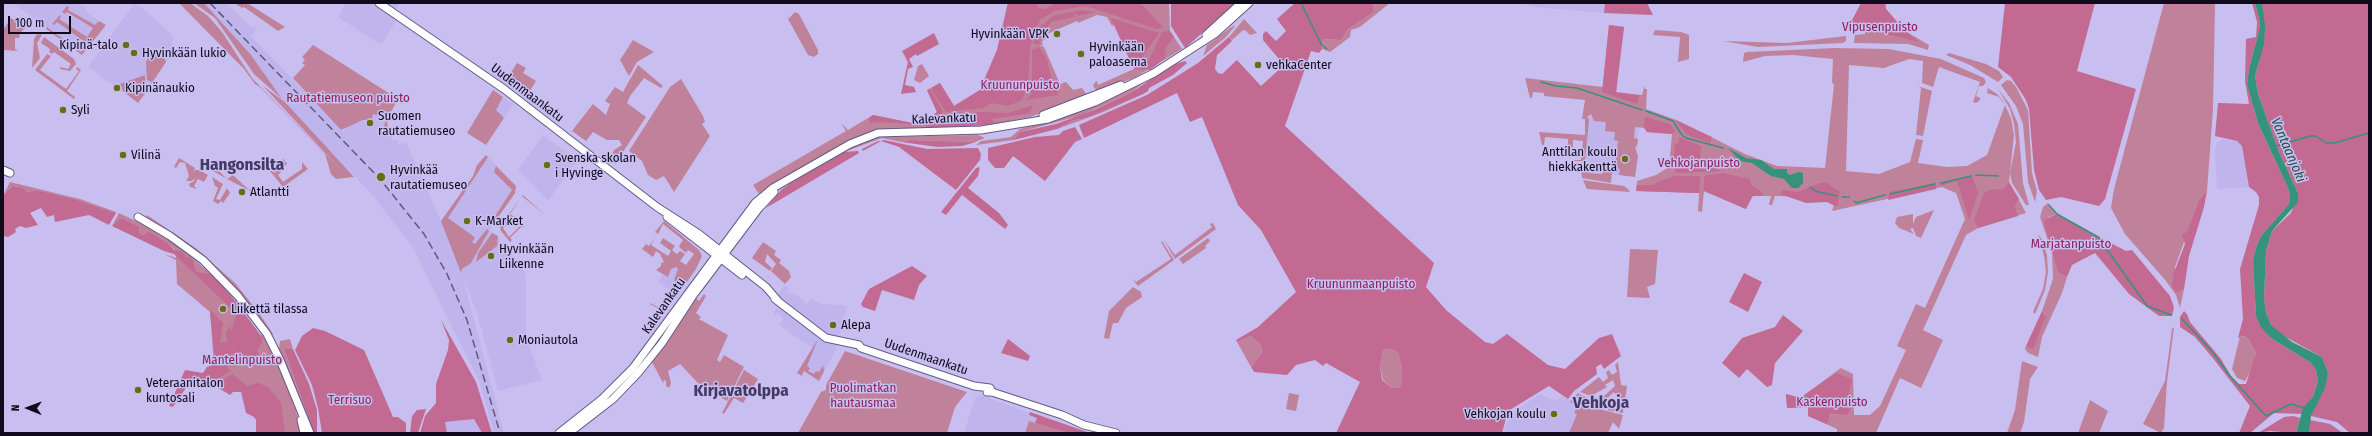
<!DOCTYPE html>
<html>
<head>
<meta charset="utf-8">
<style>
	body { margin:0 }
	#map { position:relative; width:2372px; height:436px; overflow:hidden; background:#c8bff0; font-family:"Fira Sans Condensed",sans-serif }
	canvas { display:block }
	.frame { position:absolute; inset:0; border:4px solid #0f0b1c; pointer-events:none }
	.north { position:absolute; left:8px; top:388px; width:40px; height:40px; -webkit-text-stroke:3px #c8bff0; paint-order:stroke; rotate:271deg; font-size:11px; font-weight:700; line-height:16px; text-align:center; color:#0f0b1c }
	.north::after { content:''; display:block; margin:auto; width:14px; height:18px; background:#0f0b1c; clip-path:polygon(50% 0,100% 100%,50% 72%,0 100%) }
	.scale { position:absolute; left:8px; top:16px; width:63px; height:18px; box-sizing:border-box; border:2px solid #0f0b1c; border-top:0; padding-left:5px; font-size:12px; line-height:14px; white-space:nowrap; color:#0f0b1c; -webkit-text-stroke:3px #c8bff0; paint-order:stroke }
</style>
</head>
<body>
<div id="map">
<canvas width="2372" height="436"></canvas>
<div class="frame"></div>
<div class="north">N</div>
<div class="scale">100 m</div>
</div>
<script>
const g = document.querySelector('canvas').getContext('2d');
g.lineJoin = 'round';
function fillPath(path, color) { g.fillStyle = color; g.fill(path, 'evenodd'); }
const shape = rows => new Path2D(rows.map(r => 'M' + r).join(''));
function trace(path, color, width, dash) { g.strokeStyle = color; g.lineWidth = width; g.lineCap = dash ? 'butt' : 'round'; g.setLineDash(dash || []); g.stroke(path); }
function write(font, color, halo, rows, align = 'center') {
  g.font = font + ' "Fira Sans Condensed",sans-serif'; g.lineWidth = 3; g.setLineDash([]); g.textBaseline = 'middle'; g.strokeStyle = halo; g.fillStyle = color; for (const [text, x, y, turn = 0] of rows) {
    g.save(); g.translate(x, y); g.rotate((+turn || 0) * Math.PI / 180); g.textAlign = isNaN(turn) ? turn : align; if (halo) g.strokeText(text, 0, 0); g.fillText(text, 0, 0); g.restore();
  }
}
fillPath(shape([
	[13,3,78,3,87,8,85,11,99,21,87,38,88,44,81,53],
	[135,3,154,18,173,36,170,56,138,103,88,67],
	[204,3,226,3,253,28,255,26,257,29,251,36,343,131,347,127,339,113,356,123,369,119,373,114,381,116,386,122,392,140,397,140,400,145,406,142,441,221,456,205,488,157,516,186,515,193,489,231,493,232,526,274,526,333,529,346,542,380,498,391,477,313,463,278,504,433,494,433,479,381,412,246,371,193,303,124,272,86,251,55],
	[346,3,400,3,396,10,401,13,381,45,338,17],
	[1520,3,1605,3,1604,13,1535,7],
	[503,97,513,104,504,118,495,111],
	[1587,111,1641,115,1632,176,1584,173,1583,162],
	[543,135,577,160,548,201,518,170],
	[2222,139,2237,141,2242,146,2249,187,2217,189,2215,153,2216,144],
	[672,260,692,275,678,295,658,282],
	[785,285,789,288,787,291,793,295,795,294,807,304,811,298,821,304,842,305,847,307,835,351,821,379,801,367,812,348,779,325,783,318,777,313,775,316,773,314,777,308,779,293],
	[1540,394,1556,401,1562,396,1568,399,1608,433,1503,433,1512,413],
	[980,395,1025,411,1091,433,964,433,975,398],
	[475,419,482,433,447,433,444,422]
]), '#bfb4ec');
fillPath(shape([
	[179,3,190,3,208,16,222,32,252,78,341,170,263,86,285,102,354,177,336,179,331,174,325,154,260,87,255,84,244,69],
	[194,3,204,3,251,55,282,99,254,74,215,18],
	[234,3,247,3,285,27,278,31,244,7,242,8],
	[1008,3,1169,3,1170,31,1182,49,1134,78,1097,91,1093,86,1095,82,1097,81,1098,85,1134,69,1114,25,1112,26,1107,17,1097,15,1078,23,1077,21,1047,34,1048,38,1042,41,1043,45,1040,45,1044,47,1060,84,1066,82,1073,90,1082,88,1087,95,1030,117,994,124,940,129,886,129,872,131,841,145,759,194,753,185,846,131,841,123,848,130,873,115,922,125,937,112,927,90,940,83,954,106,980,90,997,50],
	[1373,3,1390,3,1360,27,1351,30,1350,37,1330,52,1322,49,1323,39,1341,40,1348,29,1374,12],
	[1864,3,1885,3,1886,9,1905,31,1929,45,1928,50,1908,44,1854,43,1855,35,1865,34],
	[2164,3,2215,3,2213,109,2207,191,2199,200,2175,267,2178,293,2184,289,2180,308,2176,295,2166,281,2125,234,2111,208,2114,189],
	[67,6,69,7,68,10,95,25,99,21,106,25,82,55,46,29,48,26,48,28,81,52,86,46,85,42,57,22,54,25,52,24,60,15,61,16,59,19,87,37,93,28,67,12,65,14,62,12],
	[795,12,799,14,818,50,818,54,814,57,808,55,788,19],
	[11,18,23,27,25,23,28,25,20,33,19,38,15,38,15,49,18,51,3,50,3,30],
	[1244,19,1257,33,1250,35,1245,30,1242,31,1232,40,1229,37],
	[1609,25,1624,27,1616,93,1642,95,1645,85,1645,89,1647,89,1646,109,1679,121,1745,154,1777,166,1825,168,1834,85,1832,82,1833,59,1793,55,1765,56,1743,62,1744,53,1747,52,1835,48,1889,49,1941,59,1984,78,1986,82,1983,86,1979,86,1976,96,1980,98,1980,100,1976,103,1973,102,1980,82,1939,67,1933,87,1922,83,1923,61,1909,59,1884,68,1849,65,1846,171,1879,174,1910,162,1916,139,1923,140,1918,163,1947,167,1967,166,1987,155,2005,105,1999,97,1987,93,1988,88,1997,94,2003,101,2011,118,2014,135,2009,182,2026,213,1978,228,1966,235,1923,330,1943,340,1921,388,1900,378,1876,433,1837,433,1837,429,1808,416,1808,407,1787,408,1786,394,1800,398,1841,368,1853,374,1854,415,1870,415,1880,406,1906,350,1897,346,1916,304,1925,308,1965,219,1956,193,1942,187,1832,211,1835,201,1822,197,1775,196,1772,205,1769,205,1771,196,1753,196,1746,209,1704,191,1702,212,1698,211,1699,193,1636,191,1637,181,1656,175,1669,167,1672,134,1647,132,1645,128,1635,127,1634,138,1638,139,1637,146,1635,147,1638,156,1635,177,1619,175,1620,169,1615,168,1618,141,1614,140,1615,132,1605,131,1606,122,1594,121,1591,114,1587,117,1589,120,1585,161,1571,161,1571,160,1581,160,1583,141,1573,140,1573,147,1568,148,1568,139,1545,137,1544,145,1542,145,1539,132,1585,135,1585,119,1582,119,1585,100,1544,96,1544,93,1533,92,1532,98,1530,98,1525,78,1603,87],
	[1233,26,1235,26,1226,37,1203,56,1207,45],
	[288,29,398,99,387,119,388,132,384,125,386,121,380,116,373,114,372,120,363,120,341,130,293,78,305,65,302,63,305,60,302,57,313,45],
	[1655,30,1681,32,1689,35,1689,59,1678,62,1680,37,1653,35],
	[40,34,42,35,37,43,40,58,32,68,34,40,36,35],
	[1846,36,1846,41,1843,43,1758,47,1723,41,1787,43],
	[44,37,74,59,76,64,70,71,60,69,60,67,68,69,71,64,54,52,52,54,49,52,50,49,41,43],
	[633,40,654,52,637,62,629,76,620,60],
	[1949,53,1986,64,1999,71,2003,77,1998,82,1970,65,1946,55],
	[47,54,51,56,40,70,66,89,79,71,76,69,77,67,81,70,67,91,75,97,74,99,35,70],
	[150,54,162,54,166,62,148,89,152,82,147,80,146,62],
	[517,63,526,68,523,73,536,81,526,97,505,82],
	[922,64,929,76,920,83,914,80,918,66],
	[638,65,663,86,661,88,644,78,630,96,627,103,646,117,615,164,610,159,614,150,622,145,619,140,607,140,593,132,586,141,572,131,593,104,606,115,610,104,605,101,615,87,623,92],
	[145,75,146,92,138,103,123,91,120,84],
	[681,79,703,116,705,122,702,124,710,136,674,192,664,176,656,180,648,175,642,161,629,151,670,87],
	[2007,80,2011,81,2016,87,2028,110,2032,173,2037,191,2035,202,2028,182,2023,124,2016,106,2001,85],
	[1143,83,1132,92,1082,115,1020,132,1014,140,976,145,981,141,1011,137,1020,129,1083,110],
	[1918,86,1932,91,1923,136,1916,135,1921,88],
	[1998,89,2009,103,2018,124,2023,183,2029,205,2026,205,2012,183,2010,173,2016,142,2014,124,2010,109],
	[493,90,503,97,496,110,504,118,486,145,467,133],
	[1138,94,1143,94,1101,113,1057,129,1074,120,1083,119],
	[978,135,985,138,975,142,910,140,901,142,882,138,844,152,859,143,881,137],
	[486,155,488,157,448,218,473,236,475,238,472,242,475,244,487,229,489,231,471,263,462,269,461,273,441,221,473,176,477,165],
	[179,158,195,168,193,174,195,170,199,170,208,175,204,182,198,179,194,186,197,189,190,187,189,184,194,181,195,178,192,181,186,181,189,176,185,163,180,162,176,168,174,167],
	[283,159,287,164,280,170,281,172,278,175,283,182,302,169,302,162,308,169,283,187,269,170,276,173,273,167],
	[211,163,227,179,233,175,249,190,253,187,262,195,260,196,227,179,206,167],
	[496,166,516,186,515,193,496,220,494,220,490,217,493,219,512,190,494,172],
	[1604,169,1612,169,1611,183,1582,178,1581,170,1588,171,1588,173,1602,174],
	[212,177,223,184,216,199,220,200,227,188,230,193,223,203,221,201,218,204,213,201,218,188,215,186],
	[1583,180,1624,186,1628,189,1630,192,1587,189],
	[10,182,80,199,116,212,116,213,75,199,37,190,27,192,17,186,13,186,4,194],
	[523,195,545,215,522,196,510,214,514,217,503,228,509,237,521,225,520,222,525,228,522,226,510,238,512,240,510,242,501,231,500,226],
	[2048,203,2056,214,2049,217,2044,224,2058,273,2067,277,2062,293,2042,337,2038,357,2028,353,2025,349,2026,346,2033,348,2046,317,2042,311,2053,279,2052,253,2040,217,2043,207],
	[1934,210,1921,238,1916,236,1913,228,1910,229,1914,234,1899,228,1895,223,1897,217,1913,214,1913,224,1916,217],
	[119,213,153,229,176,244,218,280,235,300,261,336,262,334,276,359,291,392,302,433,258,433,257,412,247,389,225,390,207,367,214,365,210,312,177,284,176,260,164,254,176,258,176,251,168,243,149,231,142,235,139,232,140,227,124,219,112,226],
	[147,215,197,249,235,283,259,313,273,334,272,336,241,295,215,266,179,238,146,217],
	[664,221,699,250,702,256,696,269,665,312,650,304,650,303,662,309,665,308,679,285,674,280,678,269,676,267,671,269,668,277,656,270,661,266,661,263,664,262,660,254,656,251,653,257,642,249,646,244,649,246,655,238,651,245,668,256,671,251,660,243,663,238,675,246,672,250,677,254,680,251,685,254,680,261,686,265,694,254,688,250,686,253,680,248,679,246,683,240,663,224,658,234,655,232],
	[1213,223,1216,229,1175,259,1164,240,1175,255,1212,227,1210,224],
	[492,233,498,236,497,246,476,262,478,253],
	[2038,235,2042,239,2047,255,2048,272,2045,290,2035,314,2033,312,2043,289,2046,272,2044,256],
	[1208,238,1210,241,1205,246,1206,248,1183,264,1179,259],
	[1162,241,1174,260,1138,286,1132,279,1136,282,1171,259,1161,242],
	[763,242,776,251,774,255,781,260,779,263,789,271,791,277,785,284,771,271,776,264,767,254,765,262,772,268,770,271,752,258],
	[1630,249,1658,250,1655,284,1647,287,1650,298,1627,297],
	[1133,287,1141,292,1142,297,1126,308,1118,323,1113,323,1109,339,1104,338,1109,311],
	[704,294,706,296,696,313,701,317,699,319,728,335,717,360,720,362,724,355,744,367,727,401,698,383,680,364,668,371,671,383,669,388,666,386,666,381,664,380,663,383,652,362,689,306,696,298,699,301],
	[2174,327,2167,382,2164,428,2161,433,2143,424,2165,381,2172,329],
	[1251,336,1261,345,1262,354,1252,366,1238,342],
	[2240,336,2248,338,2256,353,2252,369,2245,381,2237,378,2232,369],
	[290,339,293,349,284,349,314,433,312,433,304,407,279,349,280,341],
	[818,339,807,366,810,368,808,371,814,374,816,371,819,372,823,365,824,371,819,381,804,371,802,375,804,377,797,373],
	[1391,349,1398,352,1402,369,1401,387,1392,388,1383,380,1380,367,1383,350],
	[845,351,967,392,955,407,947,433,798,433,821,392,826,390,826,385],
	[2022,361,2038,367,2030,379,2024,422,2020,433,2007,433,2015,410],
	[1618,362,1621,385,1627,386,1623,413,1607,410,1618,397,1614,392,1604,401,1606,405,1604,408,1593,398,1603,397,1615,386,1613,380,1605,385,1607,387,1591,396,1580,392,1599,377,1603,382,1608,378,1606,372,1609,370,1612,375,1617,372,1615,365],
	[744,370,758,379,743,403,734,398,724,414,722,413],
	[1289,393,1299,395,1296,411,1286,409],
	[1578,393,1591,400,1603,410,1623,415,1619,429,1613,422,1608,433,1569,433,1577,414,1574,413,1577,405,1570,402],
	[2090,400,2108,411,2099,433,2078,433],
	[1029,421,1035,423,1068,433,1025,433]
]), '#c0819b');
fillPath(shape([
	[1008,3,1036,3,1038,8,1045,9,1056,3,1140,3,1163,27,1156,29,1086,6,1054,11,1040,20,1034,31,1030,49,1028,85,1022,100,1008,106,992,103,983,108,946,112,931,88,940,83,954,106,980,90,997,50],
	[1171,3,1236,3,1185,48,1171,26],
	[1295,3,1373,3,1374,12,1348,29,1341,40,1323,39,1322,49,1319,53,1311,51,1285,126,1434,263,1426,287,1446,310,1485,342,1493,344,1507,334,1548,365,1565,369,1599,338,1612,334,1621,356,1604,369,1601,364,1596,367,1597,374,1574,391,1568,399,1549,386,1508,411,1502,433,1336,433,1360,382,1326,363,1323,366,1315,360,1296,365,1287,375,1254,372,1236,340,1258,327,1296,292,1261,230,1238,205,1202,117,1190,122,1177,93,1084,138,1079,125,1147,95,1198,63,1229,37,1232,41,1217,55,1215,69,1218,73,1222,74,1237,60,1261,86,1284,65,1263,40,1263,34,1266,31,1276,41,1286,31,1277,19],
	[1251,336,1261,345,1262,353,1252,366,1238,342],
	[1391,349,1398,352,1402,369,1401,387,1392,388,1382,380,1380,367,1383,350],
	[1605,3,1647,3,1653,15,1604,13],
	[1861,3,1885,3,1886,9,1905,31,1920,42,1874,31,1852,31,1850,24],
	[2005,3,2095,3,2077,71,2136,89,2105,199,2099,206,2061,197,2046,200,2039,190,2034,170,2029,109,2026,100,2011,77,1998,67],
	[2252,3,2255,3,2260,22,2259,31,2249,69,2247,85,2258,123,2288,188,2290,196,2289,204,2261,236,2256,248,2253,260,2256,316,2271,338,2311,363,2316,370,2318,381,2313,397,2301,414,2274,413,2250,433,2239,433,2250,406,2212,357,2195,337,2180,327,2180,317,2184,311,2187,314,2190,322,2221,359,2231,376,2239,384,2246,384,2256,353,2248,338,2242,336,2238,338,2243,319,2240,269,2259,205,2259,197,2256,192,2249,187,2242,146,2237,141,2215,136,2218,103,2249,104,2245,81,2246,39,2256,37,2257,22],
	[2262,3,2369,3,2369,433,2350,433,2337,422,2311,416,2328,372,2322,357,2282,335,2271,325,2266,312,2264,298,2266,251,2272,231,2291,213,2298,193,2279,152,2258,94,2255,76,2259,62],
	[1081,10,1095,12,1078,16,1075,13,1074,17,1051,22,1039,39,1040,44,1033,44,1037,30,1053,16],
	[1111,18,1159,33,1139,62,1133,67],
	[1609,25,1624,27,1616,92,1639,95,1637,104,1602,92],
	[1170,31,1174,37,1166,47,1164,59,1150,70,1134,69,1149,60,1162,32],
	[934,33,939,44,917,56,916,54,909,59,913,67,908,69,905,85,914,87,916,92,901,94,908,62,902,51],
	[1039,47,1047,60,1053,85,1058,91,1058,95,1026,100,1031,94,1032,83,1032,50],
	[1185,61,1187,63,1173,75,1149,88,1148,91,1143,94,1083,119,1074,120,1057,129,1014,140,1020,132,1056,124,1094,110,1132,92,1172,65],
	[930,89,943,111,941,115,925,125,922,125,879,122,870,123,869,118,873,115,922,125,937,112,927,90],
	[1033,105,1030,113,992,119,994,124,921,129,943,118,948,120,976,112,1009,113],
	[1645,117,1670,124,1675,131,1672,134,1647,132,1644,128],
	[1675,120,1712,137,1710,143,1687,135],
	[1075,127,1082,139,1075,142,1045,181,1013,156,1004,168,995,168,988,160,988,148,1035,137,1059,135,1063,131],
	[1679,137,1701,146,1700,159,1704,164,1721,171,1676,173,1673,162,1675,145,1679,142],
	[884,140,927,149,978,148,981,154,980,160,956,190,899,147,881,141,863,151,862,149,878,141,881,141],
	[910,140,975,142,976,142,962,146,938,147,901,142],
	[858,151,859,153,766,208,781,190,791,183,844,152],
	[980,167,978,176,968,188,999,213,1008,225,1005,229,962,195,946,215,941,212,976,168],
	[1723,173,1750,179,1751,185,1761,191,1763,196,1752,196,1746,209,1704,191,1704,176],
	[1675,176,1700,176,1699,193,1636,191,1637,185,1655,185,1657,182],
	[1972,176,1978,193,1969,220,1957,181,1940,186,1939,183],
	[2009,182,2019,199,2014,206,2018,216,1978,228,1974,220,1984,193,1989,190,2004,189],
	[1820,183,1827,183,1840,192,1837,207,1827,202,1806,203,1780,194,1783,190,1798,192],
	[1936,183,1936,189,1888,200,1890,192],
	[13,186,21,187,27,192,37,190,75,199,116,213,109,225,89,215,55,222,54,215,47,217,41,208,30,213,38,225,26,228,20,226,15,229,16,232,8,237,4,236,3,195],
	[2207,191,2204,207,2189,256,2184,289,2178,293,2172,287,2173,275,2185,244,2182,235,2187,232,2199,200],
	[2056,214,2126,251,2132,250,2170,296,2174,307,2172,316,2159,316,2129,294,2095,253,2072,265,2067,277,2058,273,2044,224,2045,220],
	[120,219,124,219,140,227,139,232,142,235,149,231,168,243,174,250,182,252,186,257,192,258,196,272,211,274,218,280,262,337,262,343,257,350,261,362,258,363,255,357,251,355,251,360,248,362,244,356,240,355,239,359,236,357,231,331,237,314,174,254,164,251,112,226],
	[912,266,927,276,919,285,914,300,882,290,875,311,863,307,861,304,869,289],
	[1744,273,1762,282,1748,312,1729,302],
	[210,310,223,323,220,343,227,342,226,333,230,325,234,349,235,353,219,359,214,353],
	[2042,311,2046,317,2033,349,2026,346],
	[1783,315,1803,331,1775,363,1772,385,1767,387,1747,369,1739,378,1722,363,1742,338,1775,327],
	[441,320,476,382,492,433,482,433,474,419,445,422,447,433,420,433,425,416,436,403,436,384,448,350,449,340],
	[313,328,325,331,364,350,393,417,398,417,406,423,406,433,322,433,318,408,312,385,295,350,302,336],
	[1008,339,1030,356,1028,361,1001,353],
	[284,349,293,349,309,384,317,410,317,433,314,433],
	[219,363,226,365,230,371,220,377,220,379,224,379,232,374,247,386,258,383,268,387,281,403,285,433,256,433,256,420,254,417,246,413,241,392,233,392,230,395,217,387,211,387,208,384,200,386,196,382,188,385,173,407,169,406,185,370,203,373,207,367],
	[1836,373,1852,379,1849,392,1850,409,1848,415,1830,413,1827,424,1808,416,1808,407,1787,408,1786,394,1800,398],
	[426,409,418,433,410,433,412,416,417,410],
	[1030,412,1090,433,1091,433,1068,433,1035,423,1037,418,1029,415],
	[2293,416,2300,418,2296,433,2270,431,2258,433,2284,417],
	[2310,420,2330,424,2343,433,2309,433]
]), '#c26a91');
fillPath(shape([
	[2255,3,2262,3,2265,26,2264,44,2255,76,2258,94,2279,152,2298,193,2298,202,2272,231,2266,251,2264,298,2266,312,2271,325,2292,342,2322,357,2328,372,2325,388,2311,416,2309,433,2296,433,2303,408,2313,397,2318,381,2316,370,2311,363,2271,338,2261,327,2256,316,2253,260,2256,248,2261,236,2289,204,2290,196,2288,188,2258,123,2247,85,2249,69,2259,31,2260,22],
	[1728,148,1746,158,1761,160,1774,169,1787,169,1787,173,1790,175,1799,172,1803,173,1803,183,1798,188,1792,188,1784,179,1771,176,1752,163,1740,161]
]), '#35937c');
trace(shape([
	[1301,3,1321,44,1327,49],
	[1541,82,1556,86,1577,88,1642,110],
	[1646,111,1673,121,1682,135,1686,138,1723,148],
	[2276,146,2310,136,2316,136,2326,143,2334,143,2369,133],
	[1976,175,1998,176],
	[1941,183,1971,176],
	[1810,187,1815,191,1837,196],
	[1890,194,1935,184],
	[1842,197,1849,197],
	[1854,201,1856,203,1885,195],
	[2049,205,2057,214,2098,237,2147,306,2171,315],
	[2182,319,2211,350,2230,376,2266,416,2291,404,2304,408]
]), '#35937c', 1.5);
const secondary = shape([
	[379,3,504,89,657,207,699,234,766,287,778,301],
	[1206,35,1241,3],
	[1043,115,1121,85],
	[3,170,10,173],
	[138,217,170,236,203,260,238,296,267,334,280,360,310,433],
	[667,217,742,275],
	[775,299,826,338,859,345,861,348,974,386,990,388,992,392],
	[987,392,992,392,1062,415,1084,425,1116,433],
	[301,420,304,433],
	[559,433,602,399,633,368,755,203,773,188,850,144,878,133,981,130,1048,119,1095,102,1154,73,1216,33,1249,3],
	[569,433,613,399,638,373,662,343,692,297,759,208,774,192]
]);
trace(secondary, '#635a85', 9);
trace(secondary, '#fff', 7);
trace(shape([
	[210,3,380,179,424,234,447,274,467,320,500,433]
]), '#605a79', 1.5, [8, 4]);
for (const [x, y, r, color] of [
	[1057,34,4,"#676d11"],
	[126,45,4,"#676d11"],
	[134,53,4,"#676d11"],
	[1081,54,4,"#676d11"],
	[1258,65,4,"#676d11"],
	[117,88,4,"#676d11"],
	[63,110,4,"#676d11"],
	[370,123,4,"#676d11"],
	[123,155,4,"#676d11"],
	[1625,159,4,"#676d11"],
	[547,165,4,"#676d11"],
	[381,177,5,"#676d11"],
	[242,192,4,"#676d11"],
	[467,221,4,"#676d11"],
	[491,256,4,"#676d11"],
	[223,309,4,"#676d11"],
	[833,325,4,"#676d11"],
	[510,340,4,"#676d11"],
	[138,390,4,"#676d11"],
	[1554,414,4,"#676d11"]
]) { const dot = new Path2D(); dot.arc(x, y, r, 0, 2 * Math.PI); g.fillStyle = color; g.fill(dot); trace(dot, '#c8bff0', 1.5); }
write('13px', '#8b2259', '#c8bff0', [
	["Vipusenpuisto",1880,27],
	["Kruununpuisto",1020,85],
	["Rautatiemuseon puisto",348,98],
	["Vehkojanpuisto",1699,163],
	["Marjatanpuisto",2071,244],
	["Kruununmaanpuisto",1361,284],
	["Mantelinpuisto",242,360],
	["Puolimatkan",863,388],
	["hautausmaa",863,403],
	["Terrisuo",350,400],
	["Kaskenpuisto",1832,402]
]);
write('13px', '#0f0b1c', '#c8bff0', [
	["Hyvinkään VPK",1049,34,"right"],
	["Kipinä-talo",118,45,"right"],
	["Hyvinkään",1089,47],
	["paloasema",1089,62],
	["Hyvinkään lukio",142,53],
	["vehkaCenter",1266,65],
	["Kipinänaukio",125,88],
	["Syli",71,110],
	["Suomen",378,116],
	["rautatiemuseo",378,131],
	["Anttilan koulu",1617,152,"right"],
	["hiekkakenttä",1617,167,"right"],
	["Vilinä",131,155],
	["Svenska skolan",555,158],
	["i Hyvinge",555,173],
	["Hyvinkää",390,170],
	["rautatiemuseo",390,185],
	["Atlantti",250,192],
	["K-Market",475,221],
	["Hyvinkään",499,249],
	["Liikenne",499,264],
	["Liikettä tilassa",231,309],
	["Alepa",841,325],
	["Moniautola",518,340],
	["Veteraanitalon",146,383],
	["kuntosali",146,398],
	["Vehkojan koulu",1546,414,"right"]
], 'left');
write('13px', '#0f0b1c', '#c8bff0', [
	["Uudenmaankatu",527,93,37],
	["Kalevankatu",944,119,-2],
	["Kalevankatu",664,306,-55],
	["Uudenmaankatu",926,357,19]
]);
write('italic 14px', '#1f5346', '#c8bff0', [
	["Vantaanjoki",2288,150,67]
]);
write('bold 17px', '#433962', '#c8bff0', [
	["Hangonsilta",242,165],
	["Kirjavatolppa",741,391],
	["Vehkoja",1601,403]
]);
</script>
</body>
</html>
